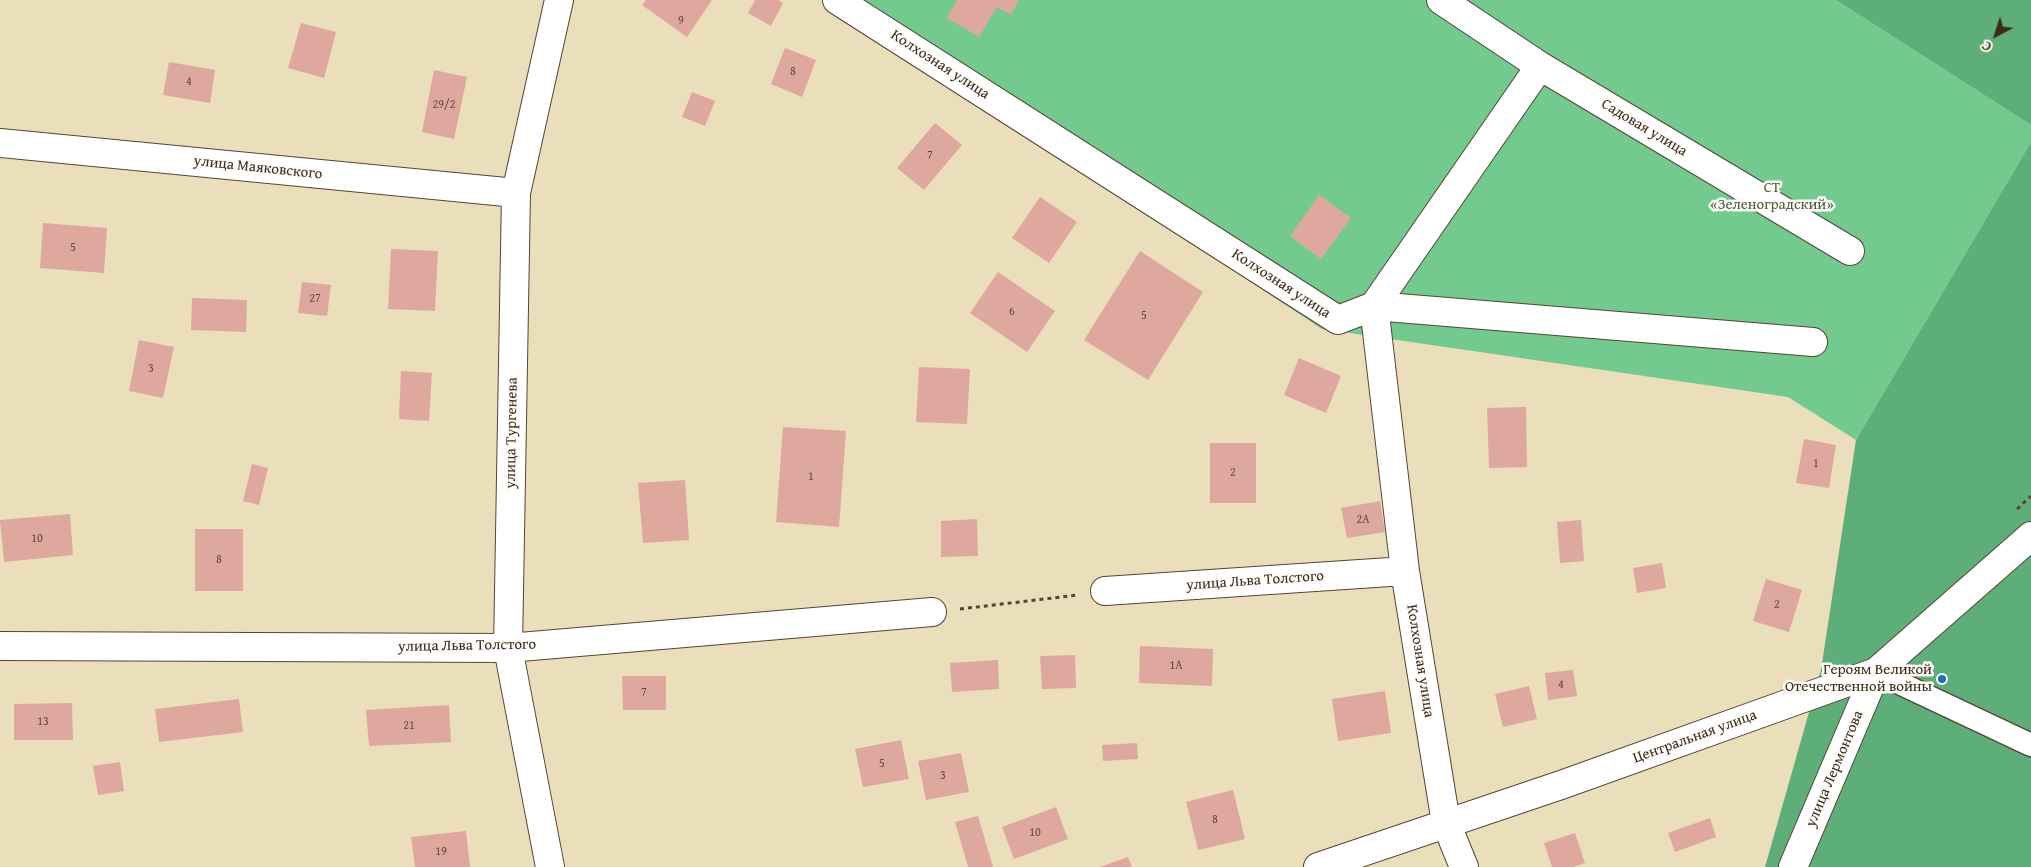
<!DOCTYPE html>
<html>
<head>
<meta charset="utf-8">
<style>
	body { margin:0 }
	#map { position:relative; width:2031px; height:867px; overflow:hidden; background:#ebdeba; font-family:"Gentium Book Plus",serif }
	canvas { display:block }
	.north { position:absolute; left:1971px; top:10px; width:50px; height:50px; -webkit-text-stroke:4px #fdfcf7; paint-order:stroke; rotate:220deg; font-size:14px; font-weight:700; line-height:20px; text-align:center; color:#3b2a1e }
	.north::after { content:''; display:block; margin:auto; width:18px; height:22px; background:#3b2a1e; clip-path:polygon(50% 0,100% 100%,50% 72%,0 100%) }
</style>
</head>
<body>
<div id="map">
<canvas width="2031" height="867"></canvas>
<div class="north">С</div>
</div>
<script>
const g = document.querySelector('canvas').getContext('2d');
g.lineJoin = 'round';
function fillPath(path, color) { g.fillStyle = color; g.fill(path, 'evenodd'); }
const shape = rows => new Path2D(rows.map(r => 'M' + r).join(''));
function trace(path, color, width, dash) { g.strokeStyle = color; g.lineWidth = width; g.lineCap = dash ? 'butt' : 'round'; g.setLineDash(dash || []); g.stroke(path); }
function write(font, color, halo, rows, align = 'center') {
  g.font = font + ' "Gentium Book Plus",serif'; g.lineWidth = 5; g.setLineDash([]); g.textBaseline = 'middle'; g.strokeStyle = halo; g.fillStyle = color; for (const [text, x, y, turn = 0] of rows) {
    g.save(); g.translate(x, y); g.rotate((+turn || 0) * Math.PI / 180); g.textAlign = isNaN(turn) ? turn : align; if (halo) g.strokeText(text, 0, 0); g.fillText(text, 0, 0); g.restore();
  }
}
fillPath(shape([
	[824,0,1836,0,2031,125,2031,142,1856,440,1788,397,1322,329]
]), '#73ca8f');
fillPath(shape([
	[1836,0,2031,0,2031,125],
	[2031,142,2031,867,1765,867,1821,670,1856,440]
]), '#5eae7a');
fillPath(shape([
	[646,0,712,0,687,37,642,5],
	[755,0,778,0,783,3,771,26,748,13],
	[957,0,1019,0,1011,15,997,7,979,37,947,18],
	[301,23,336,32,324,78,288,68],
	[785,48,816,60,802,97,771,84],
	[169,62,215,70,210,103,163,95],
	[434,70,467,77,454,139,422,132],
	[692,92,715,101,705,126,682,117],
	[935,123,962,145,924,190,897,168],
	[1319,195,1351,218,1321,259,1290,236],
	[1040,197,1077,222,1049,263,1012,238],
	[43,223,107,228,104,273,40,268],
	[391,249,438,251,435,311,388,309],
	[1140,251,1203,292,1148,380,1084,340],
	[998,272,1055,311,1027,352,970,313],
	[302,282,331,285,327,316,298,313],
	[192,298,247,300,246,332,191,330],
	[139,340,174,347,163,398,129,391],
	[1299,358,1341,376,1326,413,1284,395],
	[919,367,970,369,967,424,916,422],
	[401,371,432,373,429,421,399,419],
	[1526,407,1527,467,1489,468,1487,408],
	[783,427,846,431,839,527,776,522],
	[1804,439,1836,445,1829,488,1796,483],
	[1210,443,1256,443,1256,503,1210,503],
	[252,464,268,468,259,505,243,501],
	[685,480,689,540,643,543,638,483],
	[1380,501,1385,532,1347,538,1341,508],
	[70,514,73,555,4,562,0,520],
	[977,519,978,556,941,557,941,521],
	[1581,520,1584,561,1560,563,1557,522],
	[195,529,243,529,243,591,195,591],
	[1662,563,1666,588,1637,593,1633,568],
	[1766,579,1802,590,1789,632,1753,621],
	[1140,646,1213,649,1212,686,1139,683],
	[1075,655,1076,688,1042,689,1040,656],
	[998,660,999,689,952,692,950,663],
	[1573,670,1577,696,1548,700,1545,673],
	[622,676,666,676,666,710,623,710],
	[1529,686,1537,719,1503,727,1495,694],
	[1385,691,1391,733,1338,741,1332,699],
	[239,699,243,732,159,742,155,709],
	[72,703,73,740,14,740,14,704],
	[449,705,451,742,369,746,366,710],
	[901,740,909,779,863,787,855,749],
	[1137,743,1138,759,1103,761,1102,745],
	[961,753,969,792,926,800,918,761],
	[120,762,124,791,98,795,93,766],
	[1233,790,1245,839,1198,850,1186,802],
	[1056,807,1068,839,1014,859,1002,827],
	[978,816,993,867,968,867,955,822],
	[1710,818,1716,837,1675,852,1668,833],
	[466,831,470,867,415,867,411,837],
	[1575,833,1585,863,1573,867,1552,867,1544,843],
	[1128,857,1132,867,1100,867]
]), '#dea89e');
const pedestrian = shape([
	[1876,672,2031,745]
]);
const minor = shape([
	[837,0,1338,320,1374,306,1405,571,1446,823,1464,867],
	[1441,0,1540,66,1850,251],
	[1540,66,1374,306,1813,342],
	[0,143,516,193],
	[1105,591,1405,571],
	[0,646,508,648,932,612],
	[550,867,508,648,516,193,559,0],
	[1793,867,1876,672]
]);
const tertiary = shape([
	[1318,867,1561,785,1876,672,2031,536]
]);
trace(pedestrian, '#554535', 25);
trace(minor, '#554535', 30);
trace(tertiary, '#554535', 30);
trace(shape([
	[2017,509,2031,496],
	[960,609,1078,595]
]), '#554535', 3, [4, 4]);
trace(pedestrian, '#fff', 22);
trace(minor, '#fff', 28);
trace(tertiary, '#fff', 28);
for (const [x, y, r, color] of [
	[1942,679,5,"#1f6fb2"]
]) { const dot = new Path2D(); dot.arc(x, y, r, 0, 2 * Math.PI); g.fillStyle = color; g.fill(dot); trace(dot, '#fdfcf7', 2); }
write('12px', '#644a3e', null, [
	["9",681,21],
	["8",793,72],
	["4",189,82],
	["29/2",444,105],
	["7",930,156],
	["5",73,248],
	["27",315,299],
	["6",1012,312],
	["5",1144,316],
	["3",151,369],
	["1",1816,464],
	["2",1233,473],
	["1",811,477],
	["2А",1363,520],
	["10",37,539],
	["8",219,560],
	["2",1777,605],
	["1А",1176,666],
	["4",1561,685],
	["7",644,693],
	["13",43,722],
	["21",409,726],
	["5",882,764],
	["3",943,776],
	["8",1215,820],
	["10",1035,833],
	["19",441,852]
]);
write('15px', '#3b2a1e', '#fdfcf7', [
	["Колхозная улица",940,65,33],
	["Садовая улица",1644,128,31],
	["улица Маяковского",258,168,6],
	["Колхозная улица",1281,284,33],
	["улица Тургенева",512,433,-89],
	["улица Льва Толстого",1255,581,-4],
	["улица Льва Толстого",467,646,-1],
	["Колхозная улица",1420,661,81],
	["Центральная улица",1695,737,-20],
	["улица Лермонтова",1835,769,-67]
]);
write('15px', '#4c5a40', '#fdfcf7', [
	["СТ",1772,188],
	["«Зеленоградский»",1772,205]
]);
write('15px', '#3b2a1e', '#fdfcf7', [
	["Героям Великой",1932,670],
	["Отечественной войны",1932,687]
], 'right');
</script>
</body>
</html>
